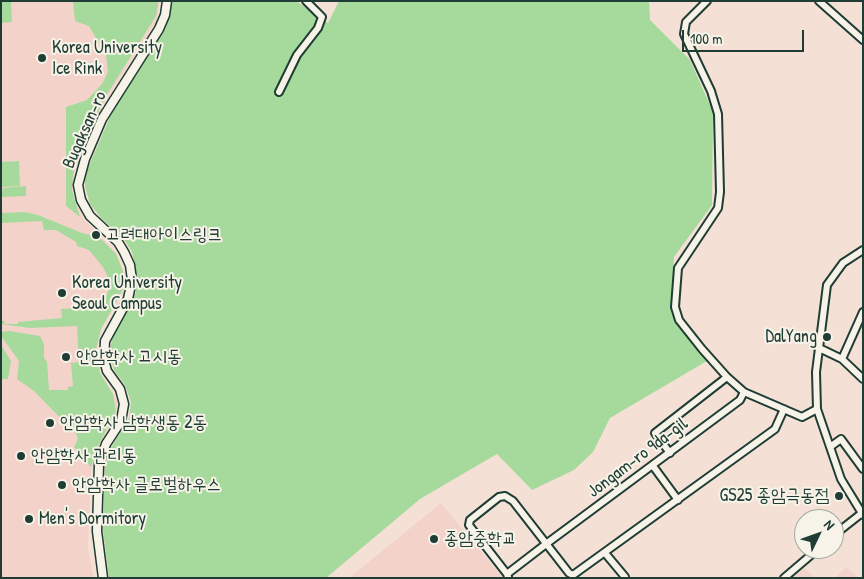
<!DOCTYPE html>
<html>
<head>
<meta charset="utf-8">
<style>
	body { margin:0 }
	#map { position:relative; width:864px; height:579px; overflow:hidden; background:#f5e0d6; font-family:"Patrick Hand",sans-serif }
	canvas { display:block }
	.frame { position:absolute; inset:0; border:2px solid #1f3d34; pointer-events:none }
	.north { position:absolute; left:794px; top:509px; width:50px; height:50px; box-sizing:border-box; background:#f7f3e8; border:1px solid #a1aaa0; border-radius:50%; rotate:48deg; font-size:14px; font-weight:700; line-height:20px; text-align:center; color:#1f3d34 }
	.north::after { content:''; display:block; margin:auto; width:18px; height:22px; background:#1f3d34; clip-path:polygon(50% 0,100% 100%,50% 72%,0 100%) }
	.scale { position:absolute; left:682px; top:30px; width:122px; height:22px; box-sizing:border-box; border:2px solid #1f3d34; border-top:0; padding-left:6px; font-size:15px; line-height:18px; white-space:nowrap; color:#1f3d34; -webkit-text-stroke:4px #f7f3e8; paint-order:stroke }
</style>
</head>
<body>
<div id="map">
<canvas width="864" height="579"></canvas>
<div class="frame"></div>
<div class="north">N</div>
<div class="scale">100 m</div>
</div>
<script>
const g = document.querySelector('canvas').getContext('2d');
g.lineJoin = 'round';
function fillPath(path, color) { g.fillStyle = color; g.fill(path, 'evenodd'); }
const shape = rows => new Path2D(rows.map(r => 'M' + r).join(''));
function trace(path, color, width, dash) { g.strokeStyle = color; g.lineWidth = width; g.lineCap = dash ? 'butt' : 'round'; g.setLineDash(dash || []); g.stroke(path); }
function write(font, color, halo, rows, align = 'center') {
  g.font = font + ' "Patrick Hand","Poor Story",sans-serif'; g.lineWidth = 4; g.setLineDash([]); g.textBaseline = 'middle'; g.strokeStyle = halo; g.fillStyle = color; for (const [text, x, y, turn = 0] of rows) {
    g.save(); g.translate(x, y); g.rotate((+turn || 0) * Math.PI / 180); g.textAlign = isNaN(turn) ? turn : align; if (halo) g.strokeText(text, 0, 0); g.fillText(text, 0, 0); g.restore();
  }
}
fillPath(shape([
	[1,1,160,1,156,22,107,98,79,157,74,175,74,197,82,217,117,253,125,278,122,296,102,328,97,350,100,373,114,394,118,405,114,421,99,446,91,472,88,549,94,578,1,578],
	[441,503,503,578,349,578],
	[846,567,859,578,835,578],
	[804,568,815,578,793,578]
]), '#f3d3c9');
fillPath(shape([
	[1,1,11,1,12,22,1,23],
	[73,1,158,1,158,5,156,16,106,96,78,155,73,175,72,190,80,217,66,206,66,107,87,100,102,84,108,72,106,55,89,26,75,21],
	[173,1,296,1,328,23,339,1,649,1,650,20,690,60,713,112,712,205,674,257,671,312,707,361,610,418,593,452,574,470,532,490,497,454,420,499,326,578,109,578,103,530,105,466,111,448,129,418,131,402,125,385,114,370,109,353,114,333,136,293,136,270,132,252,124,239,101,218,90,204,85,186,85,175,112,112,166,28],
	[19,161,20,186,1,187,1,162],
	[26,186,26,196,1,197,3,188],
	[24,212,38,215,82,233,99,237,116,254,123,271,123,289,101,329,96,349,100,373,113,394,116,411,98,446,91,467,74,447,78,439,77,435,34,391,17,379,19,361,1,336,1,332,9,331,40,336,44,344,44,358,47,362,49,390,68,390,68,387,73,386,71,363,79,362,77,326,30,328,1,324,1,321,4,321,5,324,18,324,18,322,62,318,61,309,98,307,104,301,109,289,107,275,103,267,89,250,77,246,76,242,56,230,44,230,42,221,1,223,1,213],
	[1,345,11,361,8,379,1,379]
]), '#a5da9c');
const minor = shape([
	[707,1,686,22,684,34,711,91,718,114,720,192,718,208,678,268,675,307,679,320,702,349,727,377,744,392,802,417,817,409],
	[819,1,863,40],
	[279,92,297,55,318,28,322,17,306,1],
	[863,250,843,263,827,285,816,372,817,409,841,479,863,515],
	[817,347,842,359,863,379],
	[842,359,863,312],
	[830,447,841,439,863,469],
	[670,453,655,433,727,377],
	[653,466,678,500],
	[834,535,862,513],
	[605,553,625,577],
	[507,574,469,525,470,520,499,497,505,496,513,501,569,573,573,575,775,429,784,409],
	[508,577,507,574,546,544,740,400,744,392],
	[784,578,818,549]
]);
const tertiary = shape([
	[103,578,97,531,99,464,106,444,121,421,124,404,120,389,107,371,104,360,105,341,128,299,132,280,130,265,124,252,118,242,90,216,81,200,78,185,85,159,102,119,159,29,165,15,167,1]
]);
trace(minor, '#1f3d34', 10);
trace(tertiary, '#1f3d34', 11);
trace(minor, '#f7f3e8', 6);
trace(tertiary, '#f7f3e8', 8);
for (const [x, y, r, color] of [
	[42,58,5,"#1f3d34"],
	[96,235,5,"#1f3d34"],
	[62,293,5,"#1f3d34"],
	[827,337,5,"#1f3d34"],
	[66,357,5,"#1f3d34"],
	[50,423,5,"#1f3d34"],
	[21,456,5,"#1f3d34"],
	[62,485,5,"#1f3d34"],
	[839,496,5,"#1f3d34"],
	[29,519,5,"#1f3d34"],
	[434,539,5,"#1f3d34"]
]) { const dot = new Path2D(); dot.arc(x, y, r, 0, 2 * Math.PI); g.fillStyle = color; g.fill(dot); trace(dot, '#f7f3e8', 2); }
write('18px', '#1f3d34', '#f7f3e8', [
	["Korea University",52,48],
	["Ice Rink",52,69],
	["고려대아이스링크",106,235],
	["Korea University",72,283],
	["Seoul Campus",72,304],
	["DalYang",817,337,"right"],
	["안암학사 고시동",76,357],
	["안암학사 남학생동 2동",60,423],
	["안암학사 관리동",31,456],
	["안암학사 글로벌하우스",72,485],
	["GS25 종암극동점",829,496,"right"],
	["Men's Dormitory",39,519],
	["종암중학교",444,539]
], 'left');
write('18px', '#1f3d34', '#f7f3e8', [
	["Bugaksan-ro",85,130,-66],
	["Jongam-ro 9da-gil",638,458,-37]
]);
</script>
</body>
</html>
